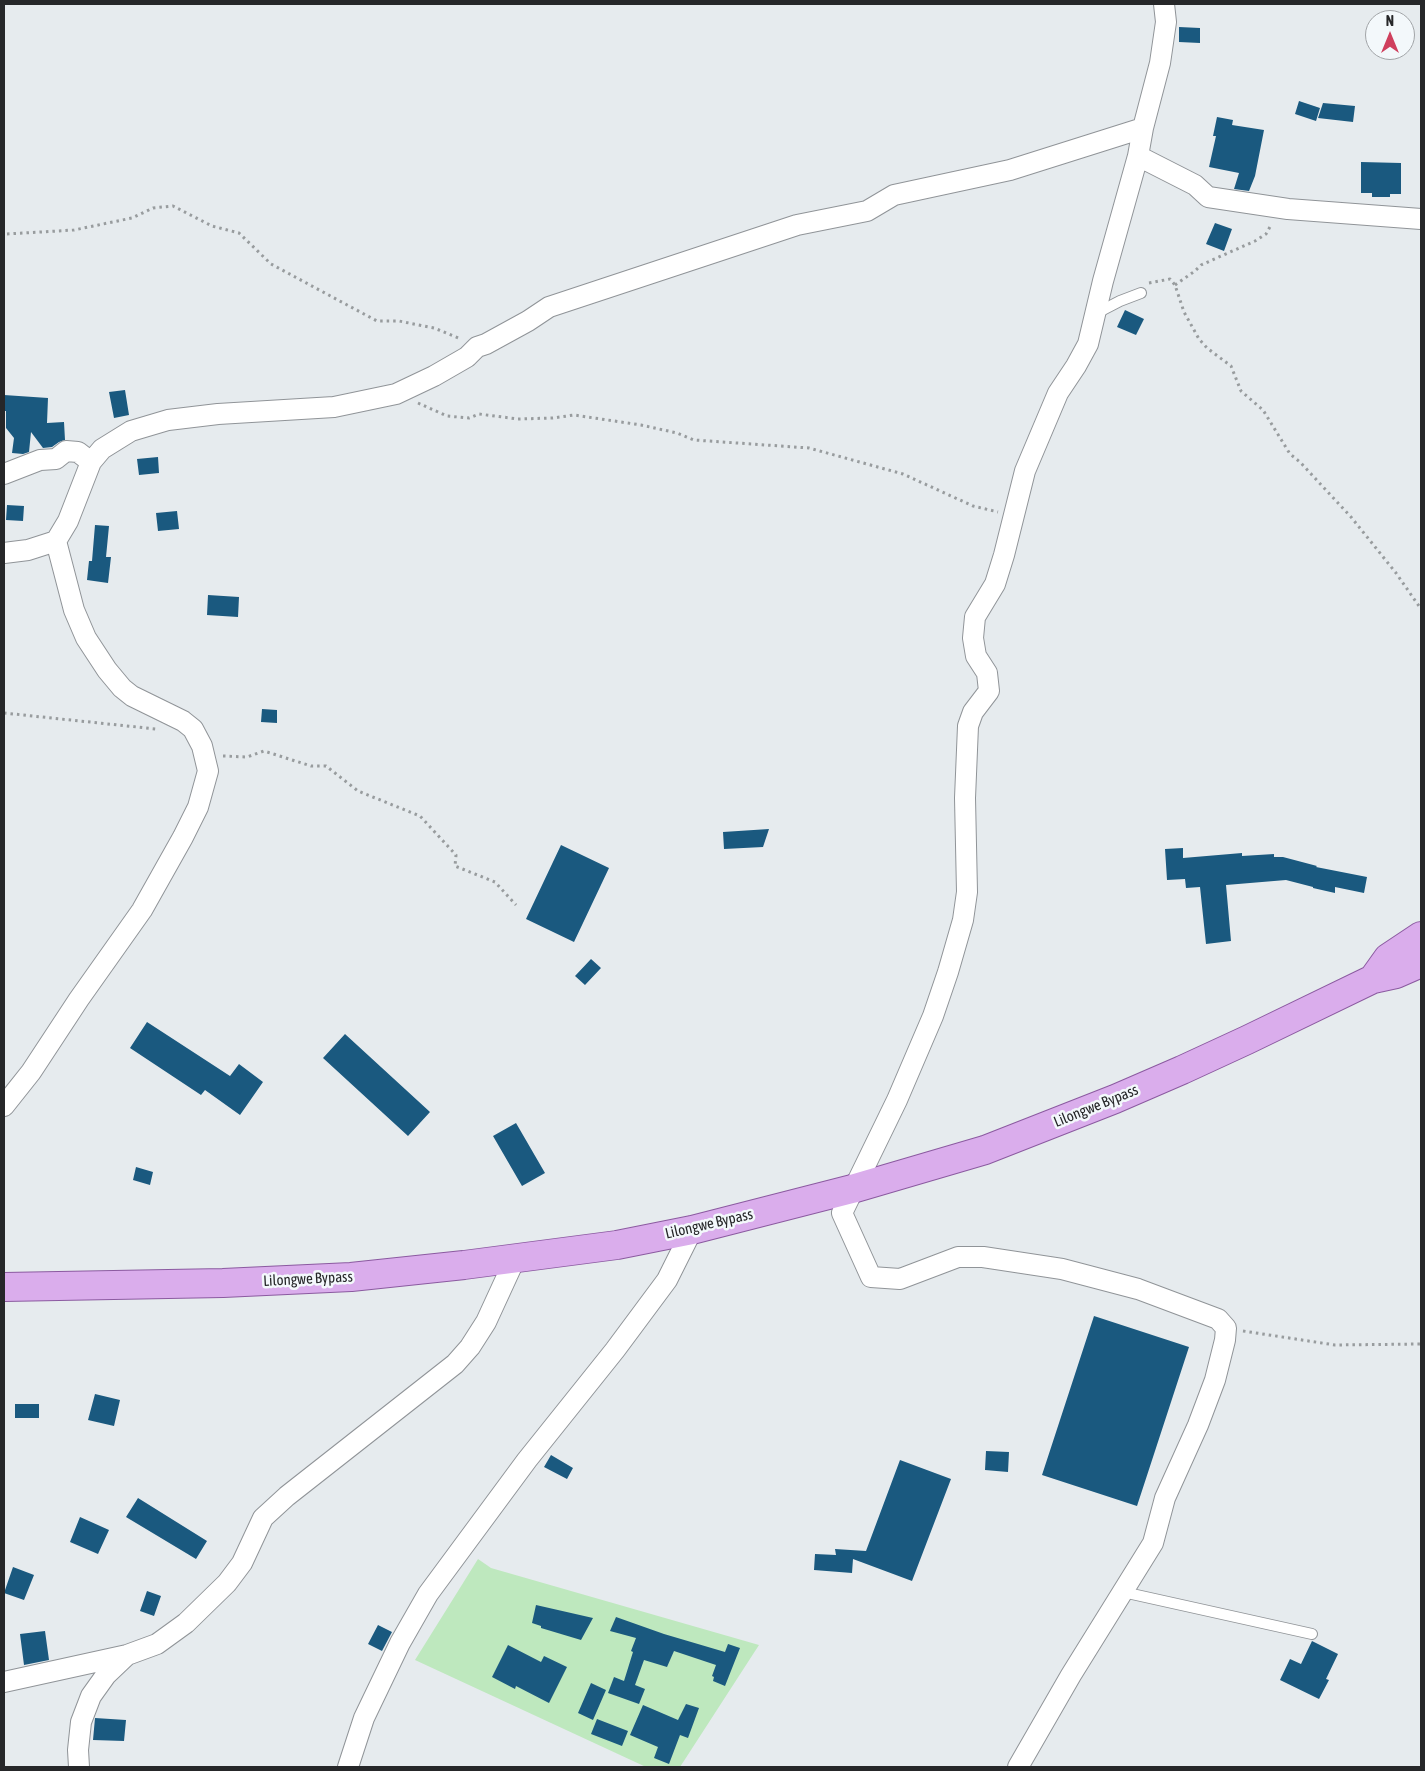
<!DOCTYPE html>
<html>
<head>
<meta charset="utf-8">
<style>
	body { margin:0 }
	#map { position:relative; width:1425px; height:1771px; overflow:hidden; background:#e6ebee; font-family:"Asap Condensed",sans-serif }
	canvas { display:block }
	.frame { position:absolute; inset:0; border:5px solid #262729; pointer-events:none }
	.north { position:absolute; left:1365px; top:10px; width:50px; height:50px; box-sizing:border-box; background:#f3f8fb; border:1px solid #a1a4a7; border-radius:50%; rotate:0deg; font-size:14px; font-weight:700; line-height:20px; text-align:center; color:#262729 }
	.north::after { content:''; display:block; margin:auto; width:18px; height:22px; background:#cf3f5d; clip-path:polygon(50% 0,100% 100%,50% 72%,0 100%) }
</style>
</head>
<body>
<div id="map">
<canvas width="1425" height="1771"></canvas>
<div class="frame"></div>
<div class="north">N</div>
</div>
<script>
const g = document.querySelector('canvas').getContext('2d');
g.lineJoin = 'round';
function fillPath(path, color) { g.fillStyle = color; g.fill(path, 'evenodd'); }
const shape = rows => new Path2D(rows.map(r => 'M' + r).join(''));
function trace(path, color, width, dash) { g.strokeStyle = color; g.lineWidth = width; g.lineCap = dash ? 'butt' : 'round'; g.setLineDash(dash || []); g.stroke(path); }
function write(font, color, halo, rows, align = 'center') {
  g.font = font + ' "Asap Condensed",sans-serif'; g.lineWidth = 5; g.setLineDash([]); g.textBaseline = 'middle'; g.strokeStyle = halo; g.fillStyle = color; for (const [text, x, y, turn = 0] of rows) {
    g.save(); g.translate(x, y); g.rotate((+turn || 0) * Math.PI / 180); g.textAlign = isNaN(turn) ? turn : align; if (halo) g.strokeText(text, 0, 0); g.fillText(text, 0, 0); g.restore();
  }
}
fillPath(shape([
	[478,1559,491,1568,759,1645,680,1767,646,1767,415,1660]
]), '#bee8be');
fillPath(shape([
	[1179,27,1200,28,1200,43,1179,42],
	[1299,101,1320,108,1316,121,1295,114],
	[1323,103,1355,106,1353,122,1318,118],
	[1217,117,1233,120,1232,125,1264,130,1255,176,1249,191,1234,189,1239,173,1209,167,1216,136,1213,136],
	[1361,162,1401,163,1401,194,1390,194,1390,197,1372,197,1372,193,1361,193],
	[1215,223,1232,229,1224,251,1206,244],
	[1125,310,1144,319,1136,335,1117,327],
	[125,390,129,415,114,418,109,392],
	[4,395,48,398,47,423,64,422,65,440,59,442,52,447,43,448,31,432,29,452,23,454,12,453,14,438,6,428,6,411,4,411],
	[158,457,159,473,139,475,137,459],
	[7,505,24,506,23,521,6,520],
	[177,511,179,529,158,531,156,513],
	[95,525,109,526,106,557,111,557,108,583,87,580,89,561,92,561],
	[208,595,239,597,238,617,207,615],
	[262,709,277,710,277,723,261,722],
	[769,829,763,847,724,849,723,832],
	[561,845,609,868,574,942,526,919],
	[1183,848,1183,858,1242,853,1242,856,1274,854,1274,857,1283,857,1317,866,1316,867,1367,877,1364,893,1335,887,1335,893,1313,888,1313,887,1286,880,1226,885,1231,941,1206,944,1200,887,1186,888,1185,879,1167,880,1165,849],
	[591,959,601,968,585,985,575,976],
	[147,1022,230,1076,239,1064,263,1082,240,1115,205,1090,201,1095,130,1048],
	[345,1034,430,1112,408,1136,323,1058],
	[516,1123,545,1173,522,1186,493,1136],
	[136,1167,153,1172,150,1185,133,1180],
	[1094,1316,1189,1347,1137,1506,1042,1475],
	[95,1394,120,1400,114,1426,88,1420],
	[15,1404,39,1404,39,1418,15,1418],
	[986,1451,1009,1452,1008,1472,985,1470],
	[551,1455,573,1468,567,1479,544,1467],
	[900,1460,951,1479,912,1581,853,1559,852,1573,814,1570,815,1554,836,1555,835,1549,866,1551],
	[138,1498,207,1541,196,1559,126,1517],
	[80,1517,109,1530,98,1554,70,1542],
	[13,1567,34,1575,24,1600,4,1593],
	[147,1591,161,1596,154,1616,140,1611],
	[536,1605,593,1618,581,1640,541,1628,541,1626,532,1623],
	[616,1617,664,1634,725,1652,728,1644,740,1648,725,1686,713,1681,714,1677,712,1676,716,1665,674,1651,667,1667,644,1660,635,1685,645,1689,639,1704,608,1693,614,1677,624,1681,633,1652,631,1651,636,1638,610,1631],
	[378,1625,392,1632,382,1651,368,1644],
	[45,1631,49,1660,24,1665,20,1634],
	[1312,1641,1338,1654,1326,1679,1329,1680,1319,1699,1280,1680,1290,1659,1301,1664],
	[508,1645,541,1662,544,1656,567,1667,549,1703,516,1686,515,1689,492,1677],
	[591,1683,606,1690,593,1720,578,1713],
	[686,1704,699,1708,688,1738,680,1735,669,1764,654,1758,658,1747,630,1735,643,1705,678,1720],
	[95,1718,126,1720,124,1741,93,1740],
	[597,1719,628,1731,622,1746,591,1734]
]), '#1a597f');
const lane = shape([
	[1095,314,1120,301,1141,293],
	[1123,1592,1312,1634]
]);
const street = shape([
	[1138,156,1195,185,1208,197,1288,209,1421,219],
	[4,474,40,460,56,459,66,451,78,452,91,462],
	[4,553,28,550,56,541],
	[4,1106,31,1072,79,999,142,910,183,837,198,807,208,771,202,746,193,729,183,721,132,696,122,688,107,670,86,638,74,610,56,541,68,521,91,462,102,449,131,431,168,420,218,414,334,407,396,394,434,376,467,357,477,347,486,344,528,321,549,307,797,225,867,211,894,195,1010,170,1143,128],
	[4,1682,127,1655,157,1644,186,1623,227,1583,242,1563,263,1518,287,1496,455,1364,470,1347,486,1322,515,1259],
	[79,1767,78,1750,81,1722,91,1696,106,1675,127,1655],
	[348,1767,364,1718,400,1643,428,1594,527,1460,615,1350,667,1280,692,1230],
	[1018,1767,1071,1675,1153,1543,1165,1498,1198,1425,1215,1380,1225,1340,1226,1328,1218,1319,1138,1289,1062,1269,983,1257,958,1257,900,1279,871,1277,842,1213,897,1100,933,1016,948,972,963,920,967,892,965,798,968,726,973,712,989,691,987,673,976,656,973,638,975,617,995,584,1004,555,1025,471,1058,393,1076,366,1088,344,1103,281,1138,156,1143,128,1160,63,1166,22,1164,4]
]);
const primary = shape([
	[1373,979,1388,958,1421,936],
	[4,1287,223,1283,351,1277,464,1265,617,1245,692,1230,852,1189,985,1150,1115,1099,1182,1070,1247,1040,1373,979,1396,974,1421,963]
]);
trace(lane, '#909498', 12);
trace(street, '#909498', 22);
trace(primary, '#8b5aa0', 30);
trace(shape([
	[7,234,74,230,132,218,153,208,173,206,212,226,239,233,271,264,377,321,399,321,434,328,461,339],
	[1149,283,1170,279,1175,285,1184,312,1199,339,1207,348,1231,366,1241,391,1263,410,1290,454,1300,462,1351,517,1396,573,1421,609],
	[1175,285,1195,271,1201,265,1255,241,1266,234,1271,225],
	[418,403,447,416,469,418,479,414,518,419,553,418,574,415,641,425,677,433,694,440,809,448,903,474,973,506,998,512],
	[4,713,156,729],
	[223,756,247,757,264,751,311,766,326,766,358,791,420,816,456,855,455,866,495,882,516,905],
	[1243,1331,1335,1345,1421,1344]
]), '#989c9e', 3, [2.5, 4]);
trace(lane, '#fff', 10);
trace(street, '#fff', 20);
trace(primary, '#daadec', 28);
write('15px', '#262729', '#f3f8fb', [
	["Lilongwe Bypass",1096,1106,-22],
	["Lilongwe Bypass",709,1224,-13],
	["Lilongwe Bypass",308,1279,-3]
]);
</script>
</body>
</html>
